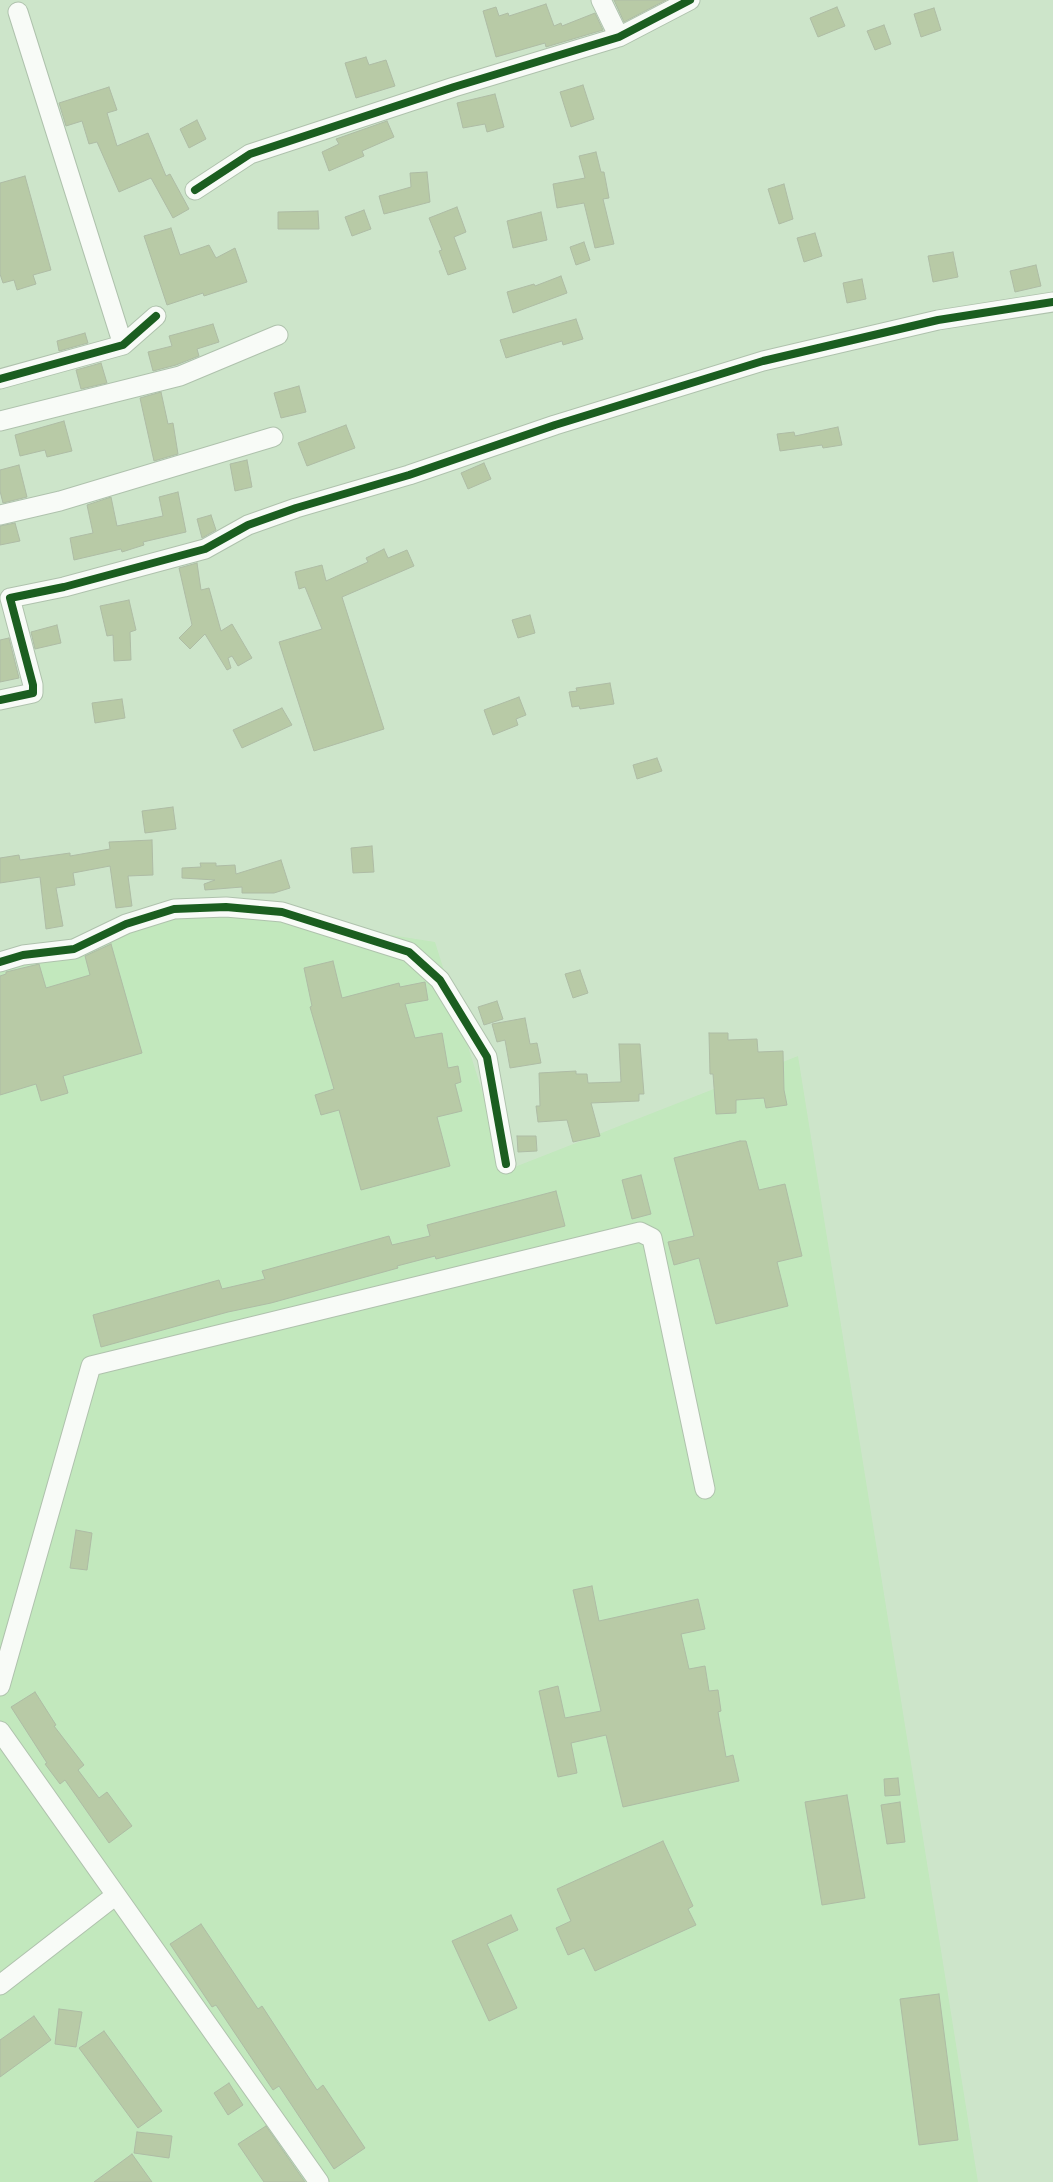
<!DOCTYPE html>
<html>
<head>
<meta charset="utf-8">
<style>
	body { margin:0 }
	canvas { display:block; background:#cde5ca }
</style>
</head>
<body>
<canvas width="1053" height="2182"></canvas>
<script>
const g = document.querySelector('canvas').getContext('2d');
g.lineJoin = 'round';
function fillPath(path, color) { g.fillStyle = color; g.fill(path, 'evenodd'); }
const shape = rows => new Path2D(rows.map(r => 'M' + r).join(''));
function trace(path, color, width, dash) { g.strokeStyle = color; g.lineWidth = width; g.lineCap = dash ? 'butt' : 'round'; g.setLineDash(dash || []); g.stroke(path); }
fillPath(shape([
	[188,903,435,942,507,1170,798,1056,978,2182,0,2182,0,960]
]), '#c2e8bd');
const building = shape([
	[614,0,666,0,624,22,614,0],
	[546,4,554,26,561,23,562,26,595,13,603,30,546,47,545,43,496,57,483,11,496,7,499,16,508,13,509,16,546,4],
	[837,7,845,26,818,37,810,18,837,7],
	[934,8,941,30,921,37,914,14,934,8],
	[884,25,891,44,875,50,867,31,884,25],
	[366,57,369,65,386,60,395,86,356,98,345,63,366,57],
	[583,85,594,119,571,127,560,92,583,85],
	[109,87,117,110,107,113,117,146,148,133,166,176,170,174,189,209,173,218,151,178,119,192,97,142,89,144,82,121,66,126,59,103,109,87],
	[495,94,504,127,487,132,485,124,463,128,457,103,495,94],
	[197,120,206,139,189,148,180,129,197,120],
	[387,121,394,137,362,151,364,156,329,171,322,152,339,144,336,139,387,121],
	[596,152,601,172,604,172,609,198,603,199,614,244,595,248,584,203,557,208,553,184,585,178,579,156,596,152],
	[427,172,430,202,384,214,379,196,411,187,410,173,427,172],
	[25,176,51,270,33,275,36,284,17,290,14,280,3,283,0,274,0,183,25,176],
	[784,184,793,219,779,224,768,189,784,184],
	[457,207,466,232,454,237,466,269,448,275,439,251,442,250,429,218,457,207],
	[364,210,371,229,352,236,345,217,364,210],
	[318,211,319,229,278,229,278,212,318,211],
	[541,212,547,240,513,248,507,221,541,212],
	[171,228,180,255,209,245,216,258,235,248,247,282,204,296,203,293,167,305,144,236,171,228],
	[815,233,822,256,804,262,797,238,815,233],
	[584,242,590,260,576,265,570,247,584,242],
	[953,252,958,277,933,282,928,256,953,252],
	[1036,265,1041,286,1015,292,1010,271,1036,265],
	[561,276,567,293,513,313,507,292,534,284,535,286,561,276],
	[862,279,866,299,847,303,843,283,862,279],
	[576,319,583,339,563,345,562,341,506,358,500,340,576,319],
	[213,324,219,342,197,349,199,356,176,365,153,371,148,352,172,346,169,336,213,324],
	[85,333,88,343,59,351,57,341,85,333],
	[101,363,107,383,81,389,76,370,101,363],
	[299,386,306,412,281,418,274,393,299,386],
	[161,392,168,424,173,423,178,454,154,461,140,398,161,392],
	[64,421,72,451,47,457,45,450,20,456,15,435,64,421],
	[346,425,355,448,307,466,298,443,346,425],
	[838,427,842,445,823,448,822,445,780,451,777,434,794,432,795,436,838,427],
	[247,460,252,487,235,491,230,464,247,460],
	[484,463,491,479,468,489,461,473,484,463],
	[19,465,27,497,3,503,0,491,0,470,19,465],
	[178,492,186,532,143,542,144,545,122,552,121,549,74,560,70,538,93,533,87,505,111,497,117,526,163,516,159,497,178,492],
	[211,515,216,530,202,538,197,519,211,515],
	[15,523,20,541,0,545,0,526,15,523],
	[384,549,388,558,407,550,414,566,342,597,384,729,314,751,279,642,322,629,305,587,299,589,295,572,322,565,326,581,368,562,366,558,384,549],
	[197,563,201,590,209,588,221,631,232,624,252,658,238,666,232,656,228,658,231,668,227,670,205,634,190,649,179,638,192,625,179,568,197,563],
	[129,600,136,630,130,632,131,660,114,661,113,635,107,636,100,606,129,600],
	[530,615,535,633,518,638,512,620,530,615],
	[57,625,61,643,35,649,31,632,57,625],
	[9,638,19,678,0,682,0,640,9,638],
	[610,683,614,704,580,709,579,706,572,707,569,692,577,691,576,688,610,683],
	[519,697,526,715,516,719,518,725,493,735,484,710,519,697],
	[122,699,125,718,95,723,92,703,122,699],
	[282,708,292,725,242,748,233,730,282,708],
	[657,758,662,771,637,779,633,765,657,758],
	[173,807,176,829,145,833,142,811,173,807],
	[152,840,153,875,128,876,132,906,116,908,110,866,73,873,75,885,56,888,63,926,46,929,40,877,0,883,0,858,19,855,20,860,70,853,70,856,110,849,109,842,152,840],
	[372,846,374,872,353,873,351,848,372,846],
	[281,860,290,888,274,893,242,893,242,887,205,890,204,884,215,880,182,878,182,868,201,867,200,863,216,863,216,866,235,865,236,874,281,860],
	[111,944,142,1053,63,1076,68,1093,41,1101,36,1084,0,1095,0,976,6,974,6,972,39,964,46,988,90,975,85,956,111,944],
	[333,961,342,998,399,983,400,987,425,982,428,1000,405,1004,415,1038,442,1033,448,1068,458,1066,461,1082,455,1084,462,1111,437,1117,450,1166,361,1190,339,1110,321,1115,315,1095,334,1089,310,1007,312,1006,304,968,333,961],
	[580,970,588,993,573,998,565,974,580,970],
	[497,1001,503,1019,484,1025,478,1007,497,1001],
	[525,1018,530,1044,537,1043,541,1063,510,1068,505,1040,497,1042,492,1024,525,1018],
	[709,1033,728,1033,728,1040,757,1039,758,1052,783,1051,784,1090,787,1105,766,1108,764,1098,736,1100,736,1113,716,1114,713,1074,710,1074,709,1033],
	[619,1044,640,1044,644,1094,639,1094,639,1101,591,1103,600,1136,573,1142,567,1120,538,1122,536,1106,540,1106,539,1073,576,1071,576,1074,587,1074,588,1083,621,1082,619,1044],
	[517,1136,536,1136,537,1151,518,1152,517,1136],
	[740,1141,746,1141,759,1190,785,1184,802,1256,777,1262,788,1306,716,1324,699,1258,674,1265,668,1242,694,1236,674,1158,740,1141],
	[641,1175,651,1214,632,1219,622,1180,641,1175],
	[556,1191,565,1226,436,1259,435,1256,397,1266,398,1268,271,1303,228,1312,101,1347,93,1315,219,1280,222,1289,265,1279,262,1271,389,1236,392,1245,430,1236,427,1225,556,1191],
	[76,1530,92,1533,87,1570,70,1568,76,1530],
	[592,1586,599,1621,698,1599,705,1629,681,1634,689,1669,705,1666,709,1691,718,1690,721,1711,718,1712,726,1757,733,1755,739,1781,623,1807,606,1735,571,1743,577,1773,558,1777,539,1691,558,1686,565,1718,601,1711,573,1590,592,1586],
	[35,1692,56,1725,54,1726,84,1765,78,1770,99,1798,107,1792,132,1826,109,1843,65,1780,60,1784,45,1764,47,1763,11,1707,35,1692],
	[898,1778,900,1795,885,1796,884,1779,898,1778],
	[847,1795,865,1898,822,1905,805,1802,847,1795],
	[900,1802,905,1842,887,1844,881,1805,900,1802],
	[663,1841,693,1906,688,1909,696,1925,595,1971,584,1948,568,1955,556,1928,571,1921,557,1889,663,1841],
	[511,1915,518,1930,487,1944,517,2008,489,2021,452,1941,511,1915],
	[201,1924,258,2009,262,2006,317,2090,323,2085,365,2148,334,2169,279,2086,273,2090,216,2005,212,2007,170,1944,201,1924],
	[939,1994,958,2140,919,2145,900,1999,939,1994],
	[59,2009,82,2012,76,2047,55,2044,59,2009],
	[34,2016,51,2040,0,2077,0,2040,34,2016],
	[104,2031,162,2111,138,2128,79,2048,104,2031],
	[229,2083,243,2105,228,2115,214,2093,229,2083],
	[266,2126,305,2182,264,2182,238,2144,266,2126],
	[137,2132,172,2136,169,2158,134,2153,137,2132],
	[132,2154,152,2182,94,2182,132,2154]
]);
fillPath(building, '#b8caa6');
trace(building, '#aebca5', 1);
const minor = shape([
	[601,0,619,37],
	[18,12,123,345],
	[195,190,250,154,454,87,619,37,690,0],
	[0,379,123,345,156,316],
	[0,421,180,376,278,335],
	[0,515,60,501,273,437],
	[0,700,33,693,33,685,10,598,64,587,205,549,248,525,296,508,409,475,555,425,763,361,938,320,1053,302],
	[0,962,23,955,74,949,126,924,174,909,226,907,282,912,409,952,440,980,487,1057,506,1164],
	[0,1686,91,1366,640,1232,652,1238,705,1489],
	[0,1731,319,2182],
	[0,1985,116,1895]
]);
trace(minor, '#afc2ad', 21);
trace(minor, '#f8fbf7', 19);
trace(shape([
	[195,190,250,154,454,87,619,37,690,0],
	[0,379,123,345,156,316],
	[0,700,33,693,33,685,10,598,64,587,205,549,248,525,296,508,409,475,555,425,763,361,938,320,1053,302],
	[0,962,23,955,74,949,126,924,174,909,226,907,282,912,409,952,440,980,487,1057,506,1164]
]), '#1b5e20', 8);
</script>
</body>
</html>
